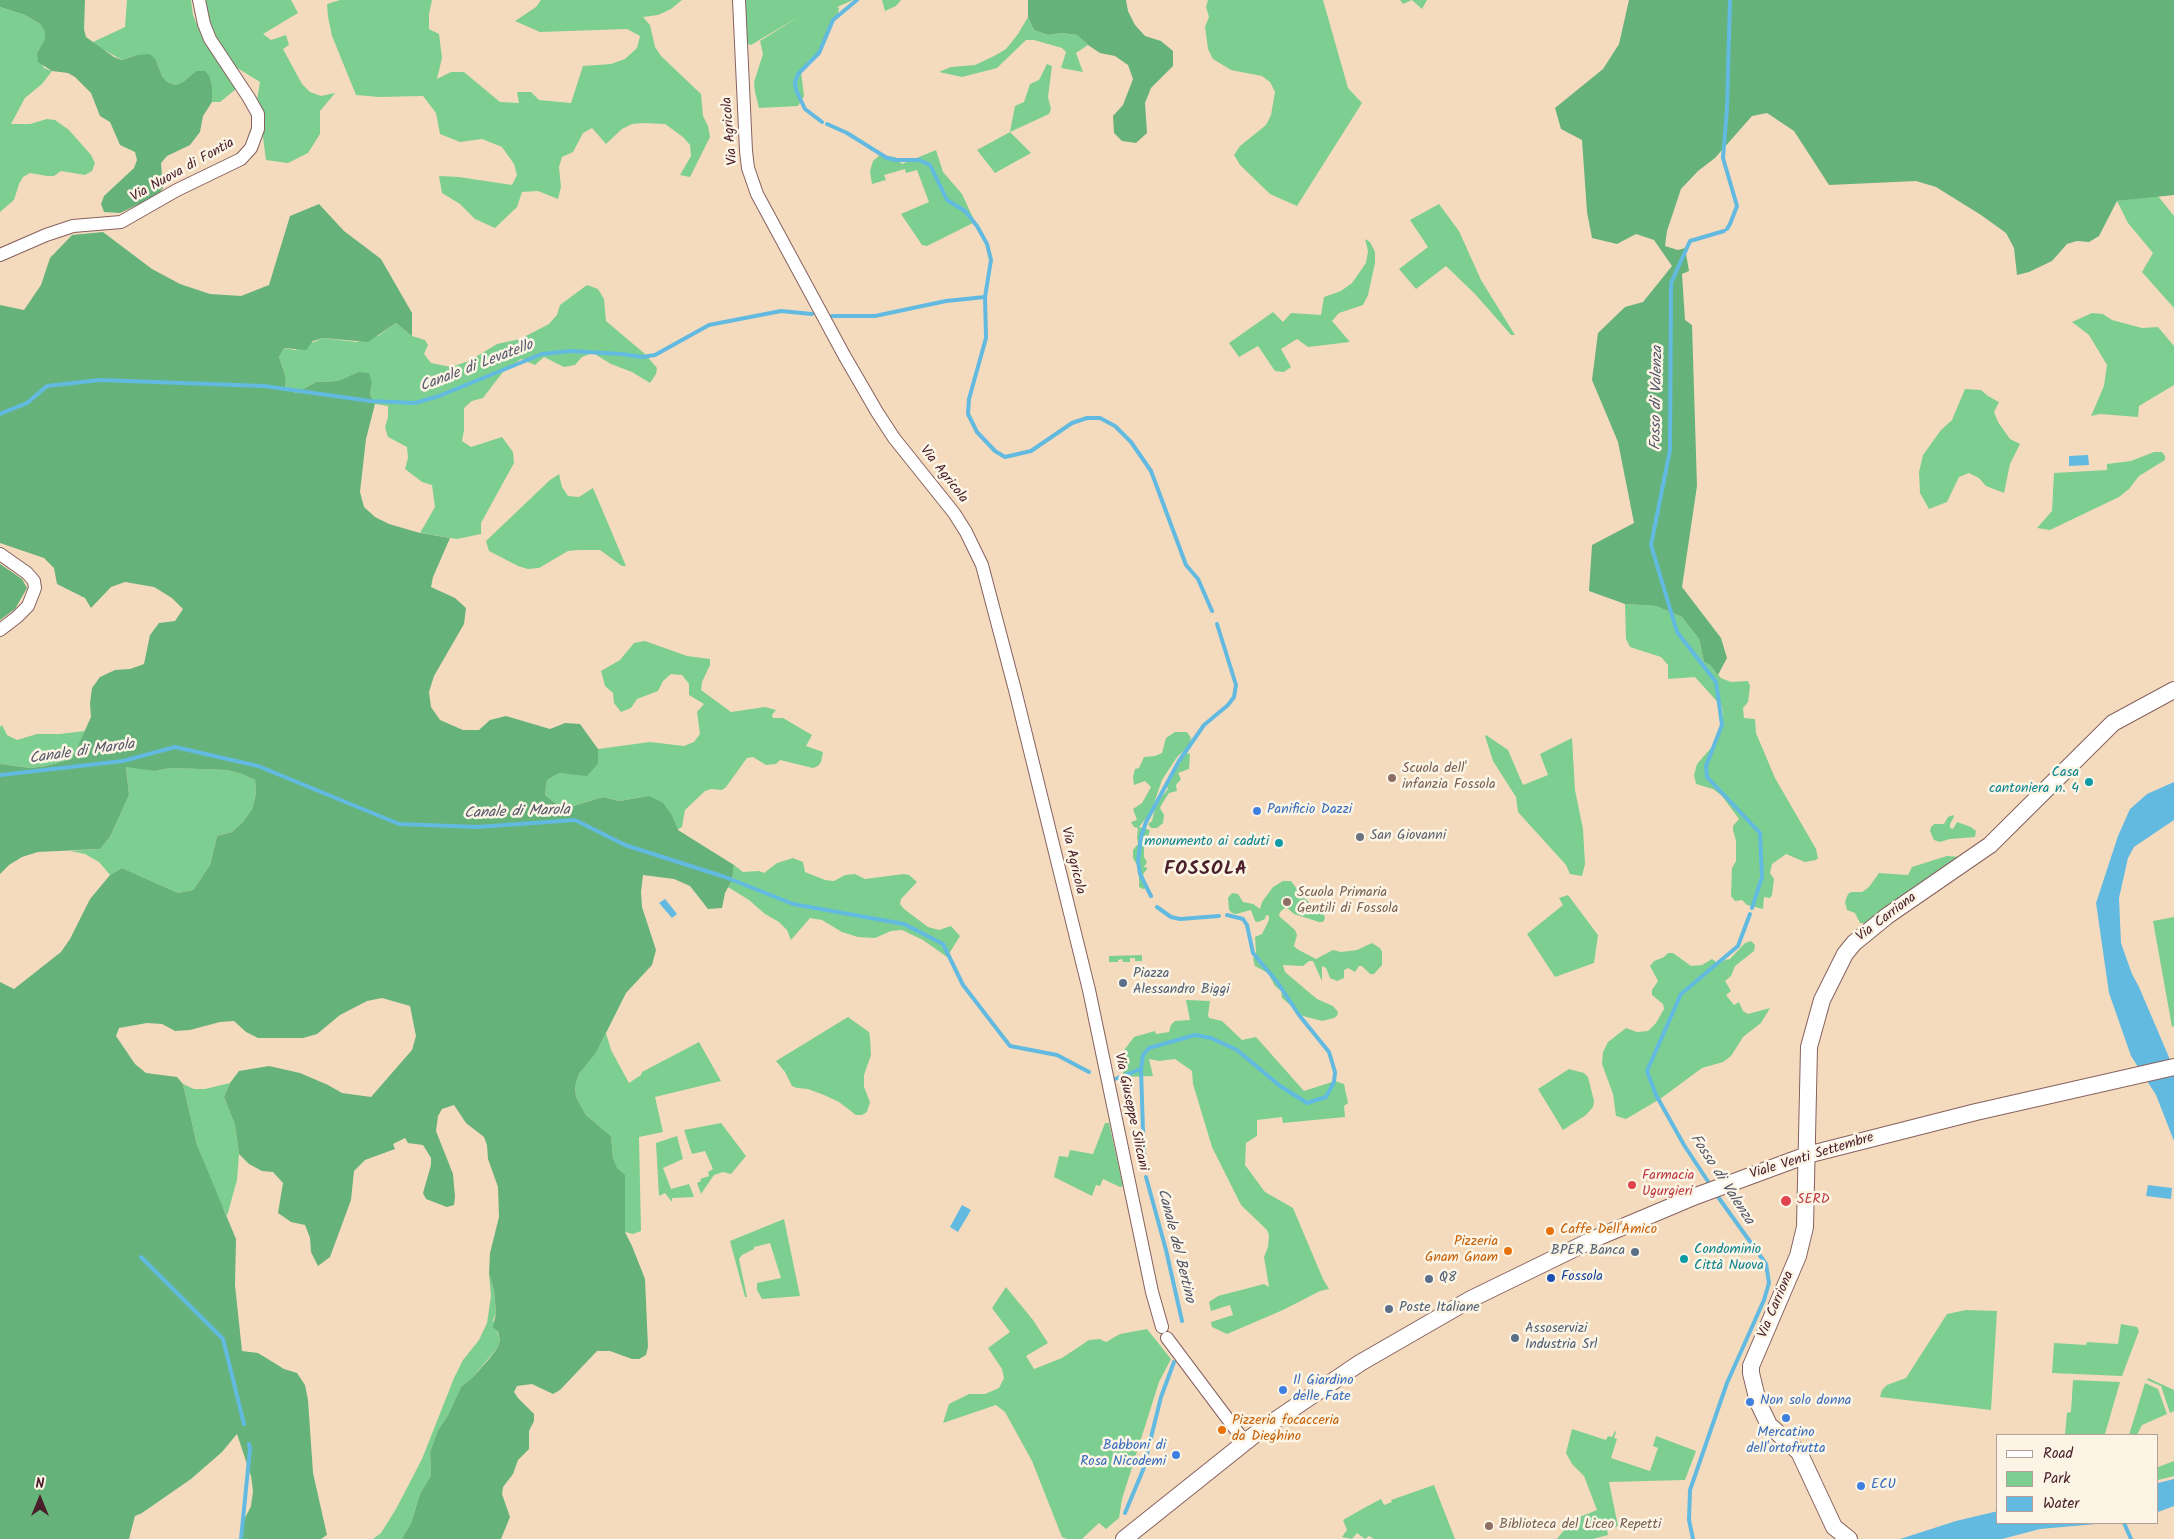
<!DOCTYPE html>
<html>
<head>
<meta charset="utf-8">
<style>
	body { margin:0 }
	#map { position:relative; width:2174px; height:1539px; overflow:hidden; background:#f5dbbe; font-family:Kalam,sans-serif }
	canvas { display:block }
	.legend { position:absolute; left:1996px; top:1434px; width:162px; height:90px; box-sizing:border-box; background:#fcf5e5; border:1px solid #b59f9b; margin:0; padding:6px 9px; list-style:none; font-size:15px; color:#4a1f2b }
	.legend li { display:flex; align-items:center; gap:10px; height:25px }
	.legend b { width:25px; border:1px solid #b59f9b }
	.north { position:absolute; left:15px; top:1474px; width:50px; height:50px; -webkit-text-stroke:4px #fcf5e5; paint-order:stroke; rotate:0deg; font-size:14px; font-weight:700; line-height:20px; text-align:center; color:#4a1f2b }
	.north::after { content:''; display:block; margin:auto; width:18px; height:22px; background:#4a1f2b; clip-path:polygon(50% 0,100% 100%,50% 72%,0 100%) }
</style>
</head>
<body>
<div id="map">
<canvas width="2174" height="1539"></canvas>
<ul class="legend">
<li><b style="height:6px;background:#fff"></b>Road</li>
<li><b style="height:14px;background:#7dcf91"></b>Park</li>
<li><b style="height:14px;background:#63bae0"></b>Water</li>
</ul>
<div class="north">N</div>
</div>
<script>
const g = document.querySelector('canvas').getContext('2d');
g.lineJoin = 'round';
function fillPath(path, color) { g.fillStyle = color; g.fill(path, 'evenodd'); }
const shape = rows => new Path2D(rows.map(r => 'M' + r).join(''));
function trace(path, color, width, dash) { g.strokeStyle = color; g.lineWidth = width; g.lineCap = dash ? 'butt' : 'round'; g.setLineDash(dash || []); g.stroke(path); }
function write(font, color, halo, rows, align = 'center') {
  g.font = font + ' Kalam,sans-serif'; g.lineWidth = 5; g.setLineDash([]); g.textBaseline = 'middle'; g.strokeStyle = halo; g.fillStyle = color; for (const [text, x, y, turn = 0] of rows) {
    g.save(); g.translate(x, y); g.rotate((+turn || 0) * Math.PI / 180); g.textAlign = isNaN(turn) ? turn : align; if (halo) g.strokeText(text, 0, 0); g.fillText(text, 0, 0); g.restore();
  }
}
fillPath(shape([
	[127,0,191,0,193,15,202,37,236,89,220,102,212,102,212,86,210,77,196,71,183,82,175,85,167,82,162,76,156,60,137,55,122,60,99,47,93,42,125,27],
	[202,0,291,0,298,13,263,34,271,40,286,35,289,45,283,49,302,84,310,92,321,96,335,93,320,111,320,134,308,153,288,163,266,160,263,137,263,116,257,100,260,82,234,66,214,37],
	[340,0,432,0,429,14,429,29,439,34,442,58,437,79,451,72,464,72,500,102,519,103,517,92,531,92,539,100,571,103,583,66,611,64,625,59,637,48,640,36,627,29,540,32,515,21,536,7,541,0,682,0,671,9,658,15,643,17,650,25,655,47,661,56,701,94,703,116,708,126,710,137,690,177,680,175,691,156,690,145,683,137,665,124,643,123,632,124,622,129,606,144,592,128,583,133,573,152,562,157,559,167,561,187,558,199,538,191,522,192,517,207,495,228,475,219,460,204,442,193,439,176,459,177,512,185,517,175,514,164,502,147,482,139,460,142,440,134,436,113,423,96,379,97,356,95,332,36,328,17,327,4],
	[744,0,853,0,837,7,839,8,838,14,825,34,822,51,819,56,808,61,801,71,804,96,798,106,759,108,755,92,754,82,763,54,760,41,800,16,751,45,743,42],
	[882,0,901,0,896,6,885,11],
	[1208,0,1323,0,1348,88,1362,103,1297,206,1270,194,1240,165,1234,155,1240,146,1266,125,1271,115,1275,92,1270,82,1262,76,1231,70,1213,59,1208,49,1205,27,1209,17,1206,7],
	[1400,0,1427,0,1422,9,1412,0,1403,4],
	[0,7,25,15,40,24,46,30,45,39,37,53,44,68,52,71,42,84,25,98,11,124,30,124,47,119,55,120,69,130,91,155,95,163,92,171,85,175,61,171,54,176,47,176,30,173,23,177,19,184,14,200,0,212],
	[1028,17,1034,30,1048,35,1062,33,1077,35,1088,45,1076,53,1083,72,1061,68,1066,52,1062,48,1034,40,1026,40,997,68,962,77,939,72,951,67,975,65,996,55,1006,49,1018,34],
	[1047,64,1052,66,1048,97,1051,109,1049,114,1010,132,1031,153,995,173,977,150,1010,132,1015,106,1024,102,1030,84,1039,80],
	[936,150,943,172,962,194,975,222,927,246,922,245,901,214,929,202,917,170,906,173,905,169,884,175,886,180,872,184,870,171,873,161,880,155,895,157,902,164],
	[2158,196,2174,216,2174,308,2142,272,2153,253,2128,223,2117,201],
	[1439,204,1459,231,1481,280,1515,335,1511,335,1475,294,1446,266,1416,289,1399,269,1428,247,1410,220],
	[1365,239,1370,242,1375,252,1375,263,1368,295,1363,305,1339,313,1332,321,1350,342,1308,347,1297,339,1281,349,1291,367,1284,372,1275,371,1258,346,1239,357,1229,343,1273,312,1283,322,1291,313,1321,315,1324,297,1341,291,1352,283,1366,263,1368,251],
	[587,285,598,289,604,299,606,321,645,354,657,368,656,374,650,383,632,372,611,364,593,353,582,357,575,365,564,367,544,357,535,365,521,359,503,372,483,398,472,401,464,408,464,430,462,441,471,447,502,437,513,452,514,463,481,523,481,534,457,539,420,533,435,507,432,485,422,482,405,469,408,458,407,447,388,437,385,427,388,417,388,406,375,404,370,394,372,383,358,372,338,381,316,382,296,393,285,389,286,378,279,357,284,348,295,350,323,338,357,342,378,336,396,323,412,336,425,340,428,345,424,354,431,363,451,367,469,361,497,344,520,339,549,324,557,315,560,305],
	[2092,313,2103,314,2112,320,2142,328,2158,327,2174,346,2174,385,2139,406,2138,417,2100,414,2091,416,2104,386,2107,365,2089,335,2072,322],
	[1965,389,1981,390,1988,396,1999,402,1994,412,1998,422,2010,439,2020,444,2010,464,2004,493,1986,486,1979,478,1969,473,1959,477,1947,502,1929,509,1920,493,1919,472,1923,455,1941,430,1952,420],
	[2154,452,2162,452,2165,456,2165,460,2139,476,2129,489,2119,497,2050,530,2037,528,2052,511,2054,473,2107,470,2107,464,2131,461],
	[559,474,562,487,568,496,579,497,593,488,626,566,622,566,600,550,579,550,568,551,539,568,528,569,518,566,489,551,486,541,550,480],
	[1625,604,1656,606,1682,617,1699,639,1704,662,1710,665,1721,678,1731,682,1748,681,1750,686,1748,702,1743,708,1744,718,1755,719,1756,733,1775,778,1816,849,1818,858,1816,860,1805,862,1786,854,1772,864,1770,873,1774,879,1772,895,1770,898,1764,897,1763,909,1747,905,1742,900,1735,901,1731,896,1732,868,1736,861,1736,841,1733,830,1733,826,1739,819,1722,796,1713,789,1696,784,1694,775,1697,764,1711,748,1722,729,1723,718,1722,707,1695,677,1668,679,1668,665,1661,657,1630,647,1626,639],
	[645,641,687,656,710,659,710,665,702,682,701,690,731,712,765,707,776,710,772,715,773,718,783,718,812,735,806,746,823,752,821,762,818,766,813,768,780,760,776,764,766,765,753,757,747,758,726,787,722,790,711,789,705,791,685,810,682,827,677,830,672,815,649,796,619,801,603,797,573,806,558,805,545,795,547,780,559,773,587,775,598,764,598,749,650,742,684,746,694,742,700,734,697,712,704,704,689,695,689,684,682,675,671,674,663,681,658,691,637,699,631,708,621,712,614,703,613,693,605,686,601,671,620,660,634,643],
	[2,725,7,735,17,740,37,734,60,734,85,731,72,759,46,766,31,768,0,764,0,727],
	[1175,732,1187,732,1191,738,1189,746,1177,757,1162,780,1151,812,1139,827,1150,830,1144,849,1144,857,1147,862,1144,867,1148,868,1143,874,1147,888,1143,889,1139,887,1139,869,1133,858,1133,850,1138,844,1137,837,1138,828,1134,827,1131,822,1137,820,1133,809,1142,803,1151,787,1145,781,1134,785,1133,777,1135,769,1139,768,1144,757,1155,756,1162,753,1166,738],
	[1486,735,1508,750,1523,785,1548,775,1540,754,1572,738,1575,790,1583,829,1585,864,1582,876,1570,874,1566,865,1518,812,1516,797,1493,761,1485,736],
	[1186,753,1190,754,1189,769,1178,773,1181,779,1176,785,1177,791,1169,793,1162,804,1160,808,1164,815,1163,823,1157,828,1151,828,1148,824,1152,821,1156,804,1168,789,1166,785,1172,779,1172,772,1177,768],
	[126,766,155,771,170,768,227,770,242,774,255,780,256,794,252,809,243,822,232,832,217,836,210,865,193,890,178,893,122,868,110,875,99,862,85,854,70,851,100,849,110,837,129,795],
	[1953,815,1954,817,1950,824,1950,828,1953,829,1957,822,1971,827,1976,831,1975,837,1950,839,1940,842,1934,840,1930,831,1931,827,1934,824,1944,824,1948,817],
	[1947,856,1961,857,1964,872,1957,877,1900,897,1894,903,1880,912,1873,923,1860,923,1855,913,1847,910,1845,902,1848,894,1851,892,1862,892,1869,887,1879,873,1908,875,1912,867],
	[793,858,803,862,805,872,825,880,834,881,845,875,855,874,865,879,904,874,909,875,917,882,901,899,900,904,904,909,928,927,939,930,951,926,960,936,947,957,923,940,902,930,891,931,875,938,858,937,842,932,822,920,810,918,791,940,787,930,779,922,765,914,749,900,728,887,732,880,734,865,743,872,759,871,764,873,777,863],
	[1283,881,1291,881,1303,897,1324,915,1325,918,1323,922,1319,922,1294,914,1286,907,1280,912,1279,916,1295,930,1297,935,1294,946,1297,949,1316,959,1333,950,1341,952,1357,950,1372,943,1380,948,1382,952,1382,965,1374,974,1370,974,1362,966,1359,966,1355,972,1348,968,1344,970,1344,978,1337,981,1330,978,1326,968,1322,966,1322,981,1313,961,1309,961,1303,966,1283,965,1285,972,1298,983,1317,999,1333,1006,1338,1012,1337,1016,1334,1018,1322,1021,1303,1016,1282,998,1281,991,1275,986,1268,973,1255,966,1253,959,1256,952,1255,937,1262,934,1269,920,1269,916,1266,915,1265,919,1258,922,1255,921,1251,910,1236,914,1232,913,1229,910,1228,898,1232,893,1238,894,1243,902,1253,904,1260,909,1262,902,1273,887],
	[1568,895,1598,935,1594,963,1555,977,1527,934,1563,905,1559,898],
	[2174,917,2174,1026,2172,1027,2153,921],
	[1751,941,1755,945,1754,951,1735,966,1731,976,1725,981,1731,991,1726,995,1734,1005,1739,1002,1743,1011,1748,1014,1770,1008,1761,1023,1743,1037,1731,1056,1723,1062,1702,1068,1660,1099,1626,1119,1616,1116,1613,1094,1602,1064,1603,1052,1608,1042,1626,1028,1637,1032,1648,1031,1656,1023,1664,1009,1663,1004,1652,995,1652,990,1658,981,1650,966,1654,961,1664,957,1668,953,1673,953,1691,966,1702,965,1712,959,1719,964,1725,960,1730,959,1745,943],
	[1142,955,1142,961,1135,961,1135,958,1130,958,1130,962,1123,962,1122,959,1118,960,1118,962,1109,962,1109,956],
	[1186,1000,1210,1001,1208,1015,1209,1018,1222,1021,1242,1040,1256,1037,1304,1091,1335,1081,1344,1084,1348,1103,1344,1106,1345,1117,1283,1123,1282,1117,1257,1120,1257,1136,1246,1143,1245,1165,1265,1192,1293,1208,1323,1279,1329,1289,1320,1291,1283,1310,1227,1334,1212,1327,1211,1322,1233,1315,1230,1305,1211,1311,1209,1302,1218,1296,1264,1284,1269,1287,1264,1257,1268,1247,1269,1235,1267,1230,1241,1205,1212,1147,1193,1084,1192,1071,1175,1059,1159,1061,1149,1059,1153,1076,1123,1077,1123,1066,1125,1049,1134,1037,1155,1031,1156,1034,1169,1032,1171,1025,1175,1021,1190,1020],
	[848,1017,869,1032,870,1038,871,1055,864,1075,864,1087,870,1102,867,1112,862,1115,856,1115,839,1102,824,1095,808,1089,797,1088,792,1086,785,1072,776,1061],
	[606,1033,611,1050,629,1083,641,1075,642,1072,699,1042,721,1081,655,1097,663,1132,639,1137,641,1231,633,1234,625,1232,625,1192,613,1158,611,1136,586,1115,576,1097,575,1086,579,1074,596,1053],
	[1569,1069,1584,1073,1588,1077,1594,1101,1593,1107,1586,1115,1563,1130,1538,1089],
	[230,1083,224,1097,235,1125,239,1154,237,1180,227,1216,214,1189,197,1145,183,1084,194,1089,205,1089],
	[721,1123,746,1156,731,1174,723,1172,714,1175,701,1194,697,1183,701,1181,700,1179,709,1176,708,1172,713,1169,705,1151,692,1154,684,1130],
	[1105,1123,1109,1123,1123,1186,1120,1187,1103,1179,1100,1186,1096,1185,1092,1196,1054,1177,1059,1156,1068,1157,1070,1150,1093,1154],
	[677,1136,683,1159,663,1168,671,1189,689,1184,694,1197,672,1198,672,1202,665,1193,659,1196,656,1143],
	[784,1219,800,1296,762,1299,757,1290,757,1283,781,1278,770,1243,754,1247,754,1249,742,1255,739,1259,747,1297,745,1297,730,1241],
	[489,1274,494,1290,496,1313,493,1320,500,1340,498,1347,473,1377,461,1387,447,1417,438,1430,430,1452,431,1475,420,1494,411,1523,404,1536,402,1539,373,1539,381,1533,396,1509,422,1459,454,1378,463,1360,479,1340,487,1323,491,1296],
	[1006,1287,1033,1320,1048,1343,1026,1356,1034,1369,1062,1358,1089,1340,1100,1339,1106,1342,1120,1334,1147,1329,1171,1359,1159,1382,1122,1499,1119,1518,1106,1529,1099,1523,1082,1539,1067,1539,1062,1537,1032,1461,1005,1412,996,1405,943,1423,949,1404,969,1394,985,1394,999,1388,1004,1378,1002,1369,988,1348,1010,1332,992,1308],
	[1966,1310,1997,1311,1991,1410,1880,1397,1882,1390,1887,1385,1906,1378,1947,1314],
	[2121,1324,2137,1327,2139,1331,2122,1376,2052,1373,2054,1343,2086,1345,2087,1342,2118,1344],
	[2148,1378,2174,1390,2174,1411,2170,1413,2161,1386,2147,1380],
	[2073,1380,2120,1382,2105,1434,2065,1435,2067,1413,2071,1412],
	[2145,1383,2158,1389,2167,1414,2142,1425,2137,1435,2129,1435],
	[1572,1429,1606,1440,1608,1436,1612,1437,1615,1431,1616,1432,1614,1438,1617,1439,1611,1458,1650,1471,1658,1448,1653,1446,1656,1436,1696,1451,1685,1480,1609,1482,1618,1526,1607,1530,1608,1535,1593,1539,1557,1539,1572,1520,1597,1510,1584,1476,1572,1464,1566,1453],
	[2174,1461,2174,1476,2158,1480,2158,1467],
	[1434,1485,1455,1539,1374,1539,1369,1536,1365,1539,1357,1533,1352,1539,1342,1537,1347,1530,1343,1520,1364,1508,1381,1499,1384,1505,1392,1502,1391,1500]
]), '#7dcf91');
fillPath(shape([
	[0,0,85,0,84,29,86,37,114,57,122,60,137,55,150,54,156,60,162,76,167,82,175,85,183,82,196,71,205,71,210,77,212,86,212,102,203,116,200,132,190,145,167,156,161,163,163,188,158,195,120,213,104,212,101,204,104,196,134,168,137,160,135,152,120,145,110,122,100,116,91,93,75,77,68,73,52,71,38,62,37,53,45,39,45,31,40,24,25,15,0,7],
	[1028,0,1126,0,1128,11,1135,25,1145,36,1161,41,1173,51,1173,66,1151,88,1145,103,1147,133,1136,143,1122,141,1114,133,1113,116,1123,105,1133,79,1128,65,1115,56,1100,53,1088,45,1077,35,1062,33,1048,35,1034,30,1028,17],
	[1629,0,2174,0,2174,195,2117,201,2099,236,2089,242,2077,241,2067,244,2052,261,2029,272,2017,275,2014,248,2006,233,1981,215,1936,187,1916,181,1829,185,1794,131,1767,113,1752,116,1715,158,1698,171,1681,189,1667,231,1665,246,1678,250,1685,248,1689,271,1682,274,1685,320,1692,325,1697,486,1682,587,1721,638,1727,658,1718,675,1710,665,1704,662,1699,639,1682,617,1656,606,1625,604,1589,591,1592,545,1634,523,1618,442,1592,380,1598,333,1625,307,1643,302,1672,266,1654,240,1636,234,1617,244,1592,238,1587,212,1582,140,1561,129,1555,108,1603,69,1619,44],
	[319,204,344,231,381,259,412,313,412,336,396,323,368,342,323,338,313,341,306,350,284,348,279,357,286,378,285,389,296,393,316,382,338,381,358,372,369,373,372,383,370,394,375,404,366,439,360,492,364,507,375,517,389,524,420,533,450,538,433,577,431,587,455,598,466,608,464,624,434,676,429,692,431,707,440,720,463,730,479,730,490,720,506,716,550,729,565,723,580,724,598,749,598,764,587,776,559,773,547,780,545,795,558,805,573,806,603,797,619,801,649,796,663,803,672,815,678,830,734,865,732,880,725,893,722,908,708,909,690,886,674,879,643,875,641,892,642,907,656,950,652,965,626,993,596,1053,579,1074,575,1086,576,1097,586,1115,611,1136,613,1158,617,1168,625,1175,625,1232,632,1246,645,1279,648,1347,646,1355,639,1359,632,1359,610,1351,597,1351,560,1390,553,1394,532,1384,517,1386,514,1392,518,1398,534,1414,534,1421,529,1431,529,1449,518,1460,513,1474,503,1487,502,1494,510,1517,501,1539,402,1539,411,1523,420,1494,431,1475,430,1452,438,1430,447,1417,461,1387,473,1377,489,1359,498,1347,500,1340,498,1332,493,1327,496,1313,494,1290,489,1274,490,1253,499,1217,498,1187,488,1159,487,1145,484,1137,466,1123,454,1105,442,1109,438,1116,436,1131,453,1174,455,1197,454,1205,447,1207,426,1199,423,1193,431,1165,431,1158,423,1145,408,1143,405,1138,393,1144,395,1149,365,1160,354,1171,351,1200,330,1257,318,1266,311,1252,310,1238,305,1225,291,1222,278,1213,283,1183,273,1172,262,1171,249,1164,239,1154,235,1125,224,1097,230,1083,239,1071,269,1066,300,1073,328,1085,342,1093,371,1097,412,1050,416,1036,410,1006,382,998,367,1001,340,1015,317,1034,303,1038,258,1038,246,1032,234,1021,220,1022,190,1030,175,1031,162,1024,147,1023,119,1028,116,1036,135,1064,146,1073,177,1077,183,1084,197,1145,236,1239,235,1285,242,1351,258,1353,284,1369,297,1373,305,1385,308,1400,313,1473,327,1535,321,1539,240,1539,244,1520,251,1506,253,1491,251,1476,237,1434,222,1452,191,1479,142,1513,135,1516,129,1539,0,1539,0,982,14,989,61,952,70,939,90,899,110,875,122,868,178,893,193,890,210,865,217,836,232,832,243,822,252,809,256,794,255,780,242,774,227,770,170,768,155,771,126,767,129,795,110,837,100,849,38,852,22,857,9,865,0,874,0,764,31,768,46,766,72,759,91,717,90,703,92,688,100,677,115,670,130,669,144,664,150,635,159,623,175,621,183,609,172,598,154,587,125,582,111,587,91,608,85,598,57,584,54,568,44,558,0,543,0,305,24,310,41,285,50,258,72,235,103,232,152,269,180,284,210,294,241,296,269,285,290,216],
	[0,564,22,579,27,588,15,609,0,620]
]), '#66b27b');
fillPath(shape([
	[2088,455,2089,465,2069,466,2069,456],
	[2174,782,2174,820,2134,847,2128,858,2119,898,2121,943,2132,974,2139,987,2174,1069,2174,1141,2156,1095,2131,1056,2109,993,2096,903,2118,836,2130,809,2147,794],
	[665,899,677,914,672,918,659,903],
	[2148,1185,2172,1188,2171,1199,2146,1196],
	[962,1205,971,1210,958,1232,950,1227],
	[2174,1479,2174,1506,2158,1512,2158,1483],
	[1998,1511,1998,1523,2108,1523,2040,1529,2002,1539,1900,1539,1956,1521]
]), '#63bae0');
trace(shape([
	[822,122,805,109,796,90,795,82,798,74,819,53,833,20,857,0],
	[827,124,847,133,887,158,896,160,919,160,930,165,947,200,965,211,977,226,987,244,991,260,985,297,986,338,969,399,968,414,977,432,995,451,1005,457,1031,451,1072,423,1087,418,1100,418,1115,426,1131,442,1151,471,1186,565,1198,579,1212,611],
	[1727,229,1730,224,1737,206,1723,158,1727,108,1730,0],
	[1724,231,1690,241,1671,283,1670,450,1651,545,1677,632,1716,682,1722,725,1706,766,1707,777,1760,833,1762,877,1752,908],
	[832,316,875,316,946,301,985,297],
	[0,414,27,403,47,386,100,380,264,386,370,401,415,403,439,396,542,354,570,351,621,354,642,357,655,355,709,325,781,311,812,314],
	[0,775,123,761,175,747,258,766,399,824,477,827,575,820,625,845,725,877,793,904,904,924,943,944,963,985,1010,1046,1057,1055,1089,1072],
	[1151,896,1140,874,1138,861,1141,837,1146,822,1179,761,1204,725,1228,705,1234,697,1236,685,1217,624],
	[1157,907,1171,917,1180,919,1219,916],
	[1115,1079,1141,1069],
	[1144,1162,1141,1069,1143,1055,1149,1048,1195,1035,1211,1038,1237,1050,1280,1086,1307,1103,1326,1097,1334,1082,1335,1072,1329,1052,1299,1015,1278,983,1253,953,1247,925,1243,919,1227,915],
	[1146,1177,1166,1250,1182,1321],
	[1711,1186,1684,1145,1656,1095,1647,1071,1681,994,1738,946,1750,914],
	[141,1257,223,1339,244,1424],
	[1125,1513,1143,1470,1161,1397,1174,1362],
	[2124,1523,2131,1539],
	[241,1539,250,1449,249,1444],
	[1693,1539,1689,1520,1690,1490,1727,1383,1764,1300,1769,1283,1766,1264,1716,1194]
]), '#63bae0', 4);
const minor = shape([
	[739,0,746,151,748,168,757,194,844,355,877,412,894,438,954,513,966,532,982,565,1015,690,1089,990,1152,1292,1162,1327],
	[0,255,46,235,73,226,121,222,177,190,241,159,251,148,258,129,258,114,249,98,210,39,204,24,199,0],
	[0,554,27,573,34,581,35,588,28,606,17,617,0,630],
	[1167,1338,1245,1442]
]);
const major = shape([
	[1124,1539,1258,1432,1360,1363,1471,1299,1594,1239,1696,1196,1807,1155,1976,1112,2174,1067],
	[1849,1539,1834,1527,1799,1452,1769,1425,1758,1402,1751,1373,1751,1366,1798,1256,1805,1227,1809,1047,1822,1000,1845,954,1854,943,1887,916,1990,845,2113,723,2174,690]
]);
trace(minor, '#86615e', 14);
trace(major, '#86615e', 18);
trace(minor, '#fff', 12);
trace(major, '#fff', 16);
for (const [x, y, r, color] of [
	[1392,778,5,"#8d6e63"],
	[2089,782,5,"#0f9aa8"],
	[1257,811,5,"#3f7fe0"],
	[1360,837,5,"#6b7280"],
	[1279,843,5,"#0f9aa8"],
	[1287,902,5,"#8d6e63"],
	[1123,983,5,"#5c6f8a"],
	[1632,1185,5,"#e0444e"],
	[1786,1201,6,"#e0444e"],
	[1550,1231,5,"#e8710a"],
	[1508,1251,5,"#e8710a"],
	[1635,1252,5,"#5c6f8a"],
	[1684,1259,5,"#0f9aa8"],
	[1551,1278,5,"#1a4fb4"],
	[1429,1279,5,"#5c6f8a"],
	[1389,1309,5,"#5c6f8a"],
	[1515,1338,5,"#5c6f8a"],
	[1283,1390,5,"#3f7fe0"],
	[1750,1402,5,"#3f7fe0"],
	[1786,1418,5,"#3f7fe0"],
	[1222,1430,5,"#e8710a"],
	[1176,1455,5,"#3f7fe0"],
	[1861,1486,5,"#3f7fe0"],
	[1489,1526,5,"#8d6e63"]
]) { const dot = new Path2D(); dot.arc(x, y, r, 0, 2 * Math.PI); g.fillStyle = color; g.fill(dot); trace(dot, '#fcf5e5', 2); }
write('14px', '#4a1f2b', '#fcf5e5', [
	["Via Agricola",731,131,-95],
	["Via Nuova di Fontia",183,171,-29],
	["Via Agricola",943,475,52],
	["Via Agricola",1072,861,77],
	["Via Carriona",1887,918,-37],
	["Via Giuseppe Silicani",1130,1112,78],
	["Viale Venti Settembre",1812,1157,-17],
	["Via Carriona",1777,1305,-67]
]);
write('14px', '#785e54', '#fcf5e5', [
	["Scuola dell'",1402,770],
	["infanzia Fossola",1402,786],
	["Scuola Primaria",1297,894],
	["Gentili di Fossola",1297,910],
	["Biblioteca del Liceo Repetti",1499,1526]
], 'left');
write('14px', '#0d838f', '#fcf5e5', [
	["Casa",2079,774],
	["cantoniera n. 4",2079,790],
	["monumento ai caduti",1269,843],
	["Condominio",1694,1251,"left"],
	["Città Nuova",1694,1267,"left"]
], 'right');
write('14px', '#366cbe', '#fcf5e5', [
	["Panificio Dazzi",1267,811],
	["Il Giardino",1293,1382],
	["delle Fate",1293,1398],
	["Non solo donna",1760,1402],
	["Mercatino",1786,1434,"center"],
	["dell'ortofrutta",1786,1450,"center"],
	["Babboni di",1166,1447,"right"],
	["Rosa Nicodemi",1166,1463,"right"],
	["ECU",1871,1486]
], 'left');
write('14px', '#5b616d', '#fcf5e5', [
	["San Giovanni",1370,837]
], 'left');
write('14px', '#4e5e75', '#fcf5e5', [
	["Piazza",1133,975],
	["Alessandro Biggi",1133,991],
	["BPER Banca",1625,1252,"right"],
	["Q8",1439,1279],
	["Poste Italiane",1399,1309],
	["Assoservizi",1525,1330],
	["Industria Srl",1525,1346]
], 'left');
write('14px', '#be3a42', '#fcf5e5', [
	["Farmacia",1642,1177],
	["Ugurgieri",1642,1193],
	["SERD",1797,1201]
], 'left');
write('14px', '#c56008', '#fcf5e5', [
	["Caffe Dell'Amico",1560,1231],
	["Pizzeria",1498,1243,"right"],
	["Gnam Gnam",1498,1259,"right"],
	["Pizzeria focacceria",1232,1422],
	["da Dieghino",1232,1438]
], 'left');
write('14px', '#164399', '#fcf5e5', [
	["Fossola",1561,1278]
], 'left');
write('italic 15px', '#53556a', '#fcf5e5', [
	["Canale di Levatello",477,367,-21],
	["Fosso di Valenza",1658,398,-89],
	["Canale di Marola",82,753,-8],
	["Canale di Marola",517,813,-2],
	["Fosso di Valenza",1721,1180,57],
	["Canale del Bertino",1175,1246,76]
]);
g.letterSpacing = '1px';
write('bold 19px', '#4a1f2b', '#fcf5e5', [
	["FOSSOLA",1206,871]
]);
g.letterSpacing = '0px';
</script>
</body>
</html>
